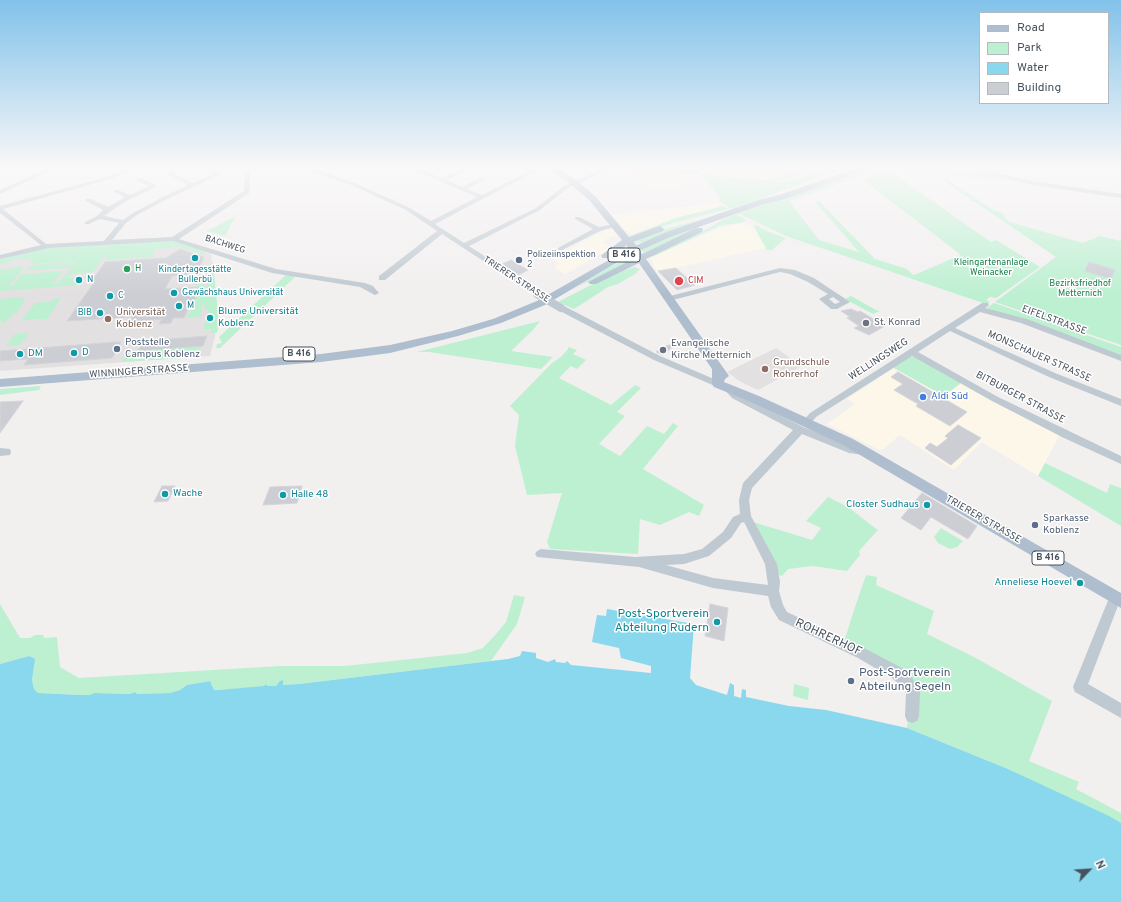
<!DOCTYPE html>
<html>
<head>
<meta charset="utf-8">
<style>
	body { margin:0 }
	#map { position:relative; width:1121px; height:902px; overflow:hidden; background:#f2efef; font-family:Overpass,sans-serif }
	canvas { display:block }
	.legend { position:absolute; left:979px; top:12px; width:130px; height:92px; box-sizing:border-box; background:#fff; border:1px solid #b5babe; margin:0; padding:5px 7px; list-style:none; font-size:12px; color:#47525d }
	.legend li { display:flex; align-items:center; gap:8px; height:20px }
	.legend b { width:20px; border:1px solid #b5babe }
	.north { position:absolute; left:1069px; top:850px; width:40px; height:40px; -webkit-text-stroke:3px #fff; paint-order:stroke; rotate:65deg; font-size:11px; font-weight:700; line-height:16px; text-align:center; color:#47525d }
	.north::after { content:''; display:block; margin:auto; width:14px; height:18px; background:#47525d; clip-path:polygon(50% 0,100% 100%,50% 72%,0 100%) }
</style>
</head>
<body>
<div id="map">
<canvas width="1121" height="902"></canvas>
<ul class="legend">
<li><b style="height:5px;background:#aebece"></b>Road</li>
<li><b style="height:11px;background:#bdf0d1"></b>Park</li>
<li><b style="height:11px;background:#89d8ed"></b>Water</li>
<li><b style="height:11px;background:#ccced4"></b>Building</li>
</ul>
<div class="north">N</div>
</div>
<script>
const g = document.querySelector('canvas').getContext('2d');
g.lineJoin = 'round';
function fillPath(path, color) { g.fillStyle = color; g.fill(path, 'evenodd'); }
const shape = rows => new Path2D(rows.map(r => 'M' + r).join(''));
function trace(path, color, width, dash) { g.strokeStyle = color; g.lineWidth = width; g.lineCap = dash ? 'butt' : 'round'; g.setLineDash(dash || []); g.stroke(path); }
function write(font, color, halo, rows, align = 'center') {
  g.font = font + ' Overpass,sans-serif'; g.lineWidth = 3; g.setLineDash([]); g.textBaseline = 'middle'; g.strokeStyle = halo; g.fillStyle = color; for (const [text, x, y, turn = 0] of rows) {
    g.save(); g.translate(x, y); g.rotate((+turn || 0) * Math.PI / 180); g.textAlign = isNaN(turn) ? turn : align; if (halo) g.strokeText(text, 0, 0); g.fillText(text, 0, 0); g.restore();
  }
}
fillPath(shape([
	[629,169,666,169,677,171,691,178,697,186,648,189,646,185,638,185,632,170],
	[713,169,801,169,768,180,711,174],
	[719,203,720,207,676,218,632,234,625,230,611,215],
	[744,223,754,227,766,248,657,272,650,258,719,228],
	[612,229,617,236,609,237,603,242,612,248,565,274,554,267,560,263,552,259,605,230],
	[894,368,944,396,961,383,1003,406,1060,434,1038,476,982,442,954,470,900,435,881,451,827,424,855,404,847,399]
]), '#fcf7e8');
fillPath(shape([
	[168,241,211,253,216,302,215,336,210,356,0,371,0,259,49,248],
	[776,348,802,366,758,390,741,382,727,372]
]), '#e3e0e1');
fillPath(shape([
	[801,169,822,169,783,181,768,180],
	[827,169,843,169,731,209,718,200,721,200,701,174,784,182],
	[865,169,879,170,789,201,819,240,859,252,815,202,819,201,875,259,907,269,912,274,914,275,961,255,863,180,863,178,883,170,893,172,908,184,991,242,996,240,1040,267,996,298,990,297,986,300,990,302,986,304,786,236,738,213],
	[882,169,971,169,1019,181,1019,182],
	[947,179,993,210,1003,213,1006,219,1010,222,1083,243,1100,236,1121,241,1121,345,995,302,1056,257,942,180],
	[723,206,728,209,669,224,638,235,633,235,676,218],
	[737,214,746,220,744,222,719,226,652,257,651,255,702,232,724,219],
	[236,215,225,236,207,231,236,216],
	[707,218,644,242,636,243,635,242,638,241,636,239,662,230],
	[710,222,644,253,642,251,643,248,665,238],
	[756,225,769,232,786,238,772,250,767,250,754,227],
	[173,240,205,251,204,255,180,247,156,249,152,255,154,255,153,257,105,260,107,256,105,256,93,272,72,274,70,276,64,277,76,261,30,264,33,259,21,260,20,258,0,265,0,259,39,249],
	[632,256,634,259,631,261,575,288,610,267],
	[73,262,69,268,27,270,31,265],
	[213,262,219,323,217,333,212,333,210,329,204,329,204,325,208,312,203,304,201,307,202,316,186,318,196,302,194,302,195,299,194,299,200,287,198,287,198,285,194,285,195,283,203,284,207,289,210,265],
	[25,266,9,286,12,286,22,274,63,271,54,283,58,283,62,278,88,276,74,278,71,282,80,281,79,285,0,291,0,270],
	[634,267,640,269,635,274,618,284,608,287,574,309,558,302,612,274],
	[287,274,296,276,220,348,216,348,217,344,222,343,219,337],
	[851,296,876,310,880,311,873,314,845,299],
	[25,297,22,300,25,301,16,313,13,314,0,327,4,321,0,321,0,299],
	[56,298,61,298,47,319,33,319,21,321,35,303,53,301],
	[994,303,1121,347,1121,356,986,308],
	[540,321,533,330,511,351,553,357,541,369,429,352,417,352],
	[29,333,20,345,6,346,15,334],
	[201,346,197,357,122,362,127,353,136,352,138,347,141,347,139,351],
	[568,347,577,350,573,354,586,360,577,369,571,366,559,378,611,405,635,385,641,388,617,412,625,416,599,444,620,456,647,426,664,434,673,423,678,426,643,469,704,505,699,516,689,512,660,525,640,519,638,554,550,549,547,542,562,493,527,495,515,446,519,415,510,406,552,363,561,357,568,349],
	[909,357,915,357,961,383,944,396,892,367],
	[41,386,39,390,0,395,0,389],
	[1045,463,1107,493,1110,484,1121,488,1121,526,1038,476],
	[828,497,848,507,879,531,877,531,859,551,860,555,847,571,813,566,788,569,782,576,779,575,753,522,812,540,821,528,806,521],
	[941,528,951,534,963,541,957,547,950,549,938,543,934,537],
	[866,575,877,577,876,585,934,611,927,634,976,658,1052,701,1029,761,1079,782,1076,789,1121,813,1121,823,1008,769,907,728,909,706,918,691,845,639,853,613],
	[514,595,525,597,517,624,491,661,299,684,283,685,283,681,276,686,218,690,214,690,210,681,187,685,180,690,170,693,136,694,135,692,130,694,94,693,90,695,80,695,38,693,34,689,32,680,34,664,29,656,0,664,0,604,20,638,30,638,35,635,43,635,44,638,57,637,60,667,79,678,280,666,345,666,467,653,483,648,496,634,506,622],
	[794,684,809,688,808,700,793,696]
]), '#bdf0d1');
fillPath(shape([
	[607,609,694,624,690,678,696,685,727,695,730,683,734,685,734,696,741,698,742,689,746,690,746,697,789,706,826,710,907,728,1008,769,1109,816,1121,823,1121,902,0,902,0,664,29,656,35,659,32,680,34,689,38,693,80,695,90,695,94,693,130,694,135,692,137,694,170,693,180,690,187,685,210,681,214,690,218,690,264,686,266,684,267,686,276,686,280,681,283,680,283,685,299,684,508,659,520,656,522,651,536,653,536,658,548,662,555,659,556,662,565,663,567,661,571,665,651,673,651,666,621,658,619,648,592,642,597,615,606,616]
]), '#89d8ed');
const building = shape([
	[180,249,204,257,196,274,172,276,165,289,200,287,191,309,188,309,184,318,173,318,171,323,159,324,162,319,142,321,140,325,127,326,133,317,67,321,95,281,92,281,105,262,166,258,180,249],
	[511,260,528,270,519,275,502,264,511,260],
	[1089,262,1115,270,1111,279,1085,271,1089,262],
	[676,268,687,278,695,285,677,290,658,271,676,268],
	[851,309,858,312,860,311,885,326,869,335,854,328,859,326,847,318,850,317,841,311,851,309],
	[207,336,203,346,138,351,144,341,207,336],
	[115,342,121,342,112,358,24,365,28,359,0,361,0,351,115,342],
	[677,343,663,355,656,352,662,347,677,343],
	[898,372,967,412,950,426,916,406,918,404,894,390,903,384,891,377,898,372],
	[23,401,0,433,0,402,23,401],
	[958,425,981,438,951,465,925,448,930,443,937,447,948,438,945,436,958,425],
	[162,486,175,486,168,501,154,502,162,486],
	[302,486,297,503,263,505,270,487,302,486],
	[922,493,977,526,968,539,931,517,921,530,901,518,922,493],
	[710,604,728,608,724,641,705,636,710,604]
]);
fillPath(building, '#ccced4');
trace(building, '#d3d5db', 1);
fillPath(shape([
	[47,169,54,169,0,194,0,190,47,169],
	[127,169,135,169,107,180,3,209,46,244,104,241,119,223,100,219,89,224,85,224,85,222,97,216,103,210,86,201,86,199,90,199,108,207,125,197,114,192,114,190,118,190,130,195,149,186,138,181,137,180,140,178,156,185,156,187,126,201,104,216,123,220,133,213,163,197,188,185,168,175,169,171,173,171,173,173,193,183,213,174,204,169,211,169,220,173,220,175,167,199,137,215,126,223,112,240,172,237,244,191,245,169,251,169,249,193,179,239,276,269,365,283,373,286,379,293,375,295,360,287,272,273,173,241,49,248,0,259,0,255,41,245,0,213,0,206,103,178,127,169],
	[305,169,313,169,355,183,410,208,431,221,477,197,412,169,419,169,442,178,462,169,469,169,447,180,462,187,480,178,484,178,484,180,467,189,482,195,533,169,540,169,435,224,464,243,536,208,564,186,603,169,610,169,568,188,540,210,469,246,540,292,540,296,537,296,442,234,385,280,379,280,379,276,437,231,406,210,351,185,305,169],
	[667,169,694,170,702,169,700,172,694,174,670,171,667,169],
	[971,169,980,169,1032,181,1121,194,1121,198,1032,185,971,169],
	[575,217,579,217,599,227,615,224,618,226,600,231,562,250,558,250,558,248,593,229,575,219,575,217],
	[780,268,795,270,814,278,850,302,837,309,831,309,819,299,828,294,808,282,790,274,780,272,669,301,665,299,666,297,780,268],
	[833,297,840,302,835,304,829,299,833,297],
	[982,303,988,303,989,305,985,308,1027,319,1121,355,1121,361,1021,323,980,312,955,328,1055,373,1121,399,1121,406,1049,377,950,331,918,352,998,397,1121,456,1121,464,1064,438,992,401,912,356,816,417,810,424,804,424,802,422,810,413,982,303],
	[558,306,564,306,660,356,721,382,723,384,721,386,715,386,654,360,558,310,558,306],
	[728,385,731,386,738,394,803,427,850,445,868,448,869,451,868,454,864,455,849,453,802,434,752,488,749,500,751,516,777,564,780,582,779,591,783,605,787,612,868,650,902,668,911,676,920,692,919,716,917,721,912,723,907,721,905,716,906,693,901,686,892,678,858,658,779,620,771,607,768,596,713,588,639,567,537,557,535,554,537,551,541,549,635,557,684,554,702,549,723,532,733,517,740,514,739,500,743,483,793,430,732,398,723,388,728,385],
	[744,522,765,564,768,585,713,578,666,565,684,564,709,556,731,538,741,523,744,522],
	[0,448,10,449,11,452,10,455,0,456,0,448],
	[1115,593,1119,594,1121,598,1088,684,1121,703,1121,718,1075,692,1073,687,1109,598,1111,594,1115,593]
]), '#bfc9d1');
fillPath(shape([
	[550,169,559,169,578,181,596,197,629,237,660,226,664,229,663,231,633,242,635,246,664,233,758,200,779,195,854,169,864,169,863,171,785,199,764,204,670,237,639,251,642,254,696,228,702,228,703,230,702,232,646,259,727,373,729,376,725,379,724,382,759,396,853,439,1121,593,1121,608,843,445,751,402,714,387,712,384,712,369,639,263,596,284,590,284,588,282,635,258,633,253,545,305,501,323,458,336,390,353,321,362,0,387,0,379,321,354,390,345,452,331,493,319,537,301,630,248,627,245,609,258,603,258,601,256,603,254,622,240,590,201,572,185,550,169]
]), '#aebece');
trace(shape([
	[537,294,561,308]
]), '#bfc9d1', 8);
trace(shape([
	[631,245,637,253]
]), '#aebece', 8);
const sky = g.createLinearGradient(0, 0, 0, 295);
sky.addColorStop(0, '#82c2ea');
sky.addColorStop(0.57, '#f9f8f8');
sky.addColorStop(1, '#f9f8f800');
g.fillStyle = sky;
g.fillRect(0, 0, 1121, 295);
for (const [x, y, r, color] of [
	[195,258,4,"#0f9aa8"],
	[519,260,4,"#5c6f8a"],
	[127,269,4,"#2e9e5b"],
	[79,280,4,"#0f9aa8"],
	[679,281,5,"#e0444e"],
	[174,293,4,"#0f9aa8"],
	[110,296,4,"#0f9aa8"],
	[179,306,4,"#0f9aa8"],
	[100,313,4,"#0f9aa8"],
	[210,318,4,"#0f9aa8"],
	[108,319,4,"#8d6e63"],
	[866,323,4,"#6b7280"],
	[117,349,4,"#5c6f8a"],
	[663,350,4,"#6b7280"],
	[74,353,4,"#0f9aa8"],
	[20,354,4,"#0f9aa8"],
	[765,369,4,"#8d6e63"],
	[923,397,4,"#3f7fe0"],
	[165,494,4,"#0f9aa8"],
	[283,495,4,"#0f9aa8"],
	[927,505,4,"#0f9aa8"],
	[1035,525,4,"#5c6f8a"],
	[1080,583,4,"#0f9aa8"],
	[717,622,4,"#0f9aa8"],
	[851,681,4,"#5c6f8a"]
]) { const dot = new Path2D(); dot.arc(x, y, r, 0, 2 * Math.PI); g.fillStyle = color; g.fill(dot); trace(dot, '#fff', 1.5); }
write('9px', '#47525d', '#fff', [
	["BACHWEG",225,245,18],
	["TRIERER STRASSE",516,280,33]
]);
write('9px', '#4e5e75', '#fff', [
	["Polizeiinspektion",527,255],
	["2",527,265]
], 'left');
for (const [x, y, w] of [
	[624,255,32],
	[299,354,32],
	[1048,558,32]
]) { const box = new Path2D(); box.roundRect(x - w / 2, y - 7, w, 14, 3); g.fillStyle = '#fff'; g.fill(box); trace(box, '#47525d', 1); }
write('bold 9px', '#47525d', null, [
	["B 416",624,255],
	["B 416",299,354],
	["B 416",1048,558]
]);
write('9px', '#16804b', '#fff', [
	["Kleingartenanlage",991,263],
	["Weinacker",991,273],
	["Bezirksfriedhof",1080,284],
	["Metternich",1080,294]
]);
write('9px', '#27864d', '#fff', [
	["H",135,269]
], 'left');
write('9px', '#0d838f', '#fff', [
	["Kindertagesstätte",195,270,"center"],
	["Bullerbü",195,280,"center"],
	["N",87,280],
	["Gewächshaus Universität",182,293],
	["C",118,296],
	["M",187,306],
	["BIB",92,313,"right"]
], 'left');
write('9px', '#be3a42', '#fff', [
	["CIM",688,281]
], 'left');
write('10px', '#0d838f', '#fff', [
	["Blume Universität",218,312],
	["Koblenz",218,324],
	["D",82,353],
	["DM",28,354],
	["Wache",173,494],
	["Halle 48",291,495],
	["Closter Sudhaus",919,505,"right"],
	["Anneliese Hoevel",1072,583,"right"]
], 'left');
write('10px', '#785e54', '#fff', [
	["Universität",116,313],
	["Koblenz",116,325],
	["Grundschule",773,363],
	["Rohrerhof",773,375]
], 'left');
write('10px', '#47525d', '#fff', [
	["EIFELSTRASSE",1054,321,20],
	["MONSCHAUER STRASSE",1039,357,24],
	["WELLINGSWEG",879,360,-33],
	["WINNINGER STRASSE",139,372,-4],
	["BITBURGER STRASSE",1020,398,28],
	["TRIERER STRASSE",983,520,30]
]);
write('10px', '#5b616d', '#fff', [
	["St. Konrad",874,323],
	["Evangelische",671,344],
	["Kirche Metternich",671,356]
], 'left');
write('10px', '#4e5e75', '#fff', [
	["Poststelle",125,343],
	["Campus Koblenz",125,355],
	["Sparkasse",1043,519],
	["Koblenz",1043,531]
], 'left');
write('10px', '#366cbe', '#fff', [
	["Aldi Süd",931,397]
], 'left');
write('12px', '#0d838f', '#fff', [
	["Post-Sportverein",709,615],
	["Abteilung Rudern",709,629]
], 'right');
write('12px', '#47525d', '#fff', [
	["ROHRERHOF",828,638,25]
]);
write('12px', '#4e5e75', '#fff', [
	["Post-Sportverein",859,674],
	["Abteilung Segeln",859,688]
], 'left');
</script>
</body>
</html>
